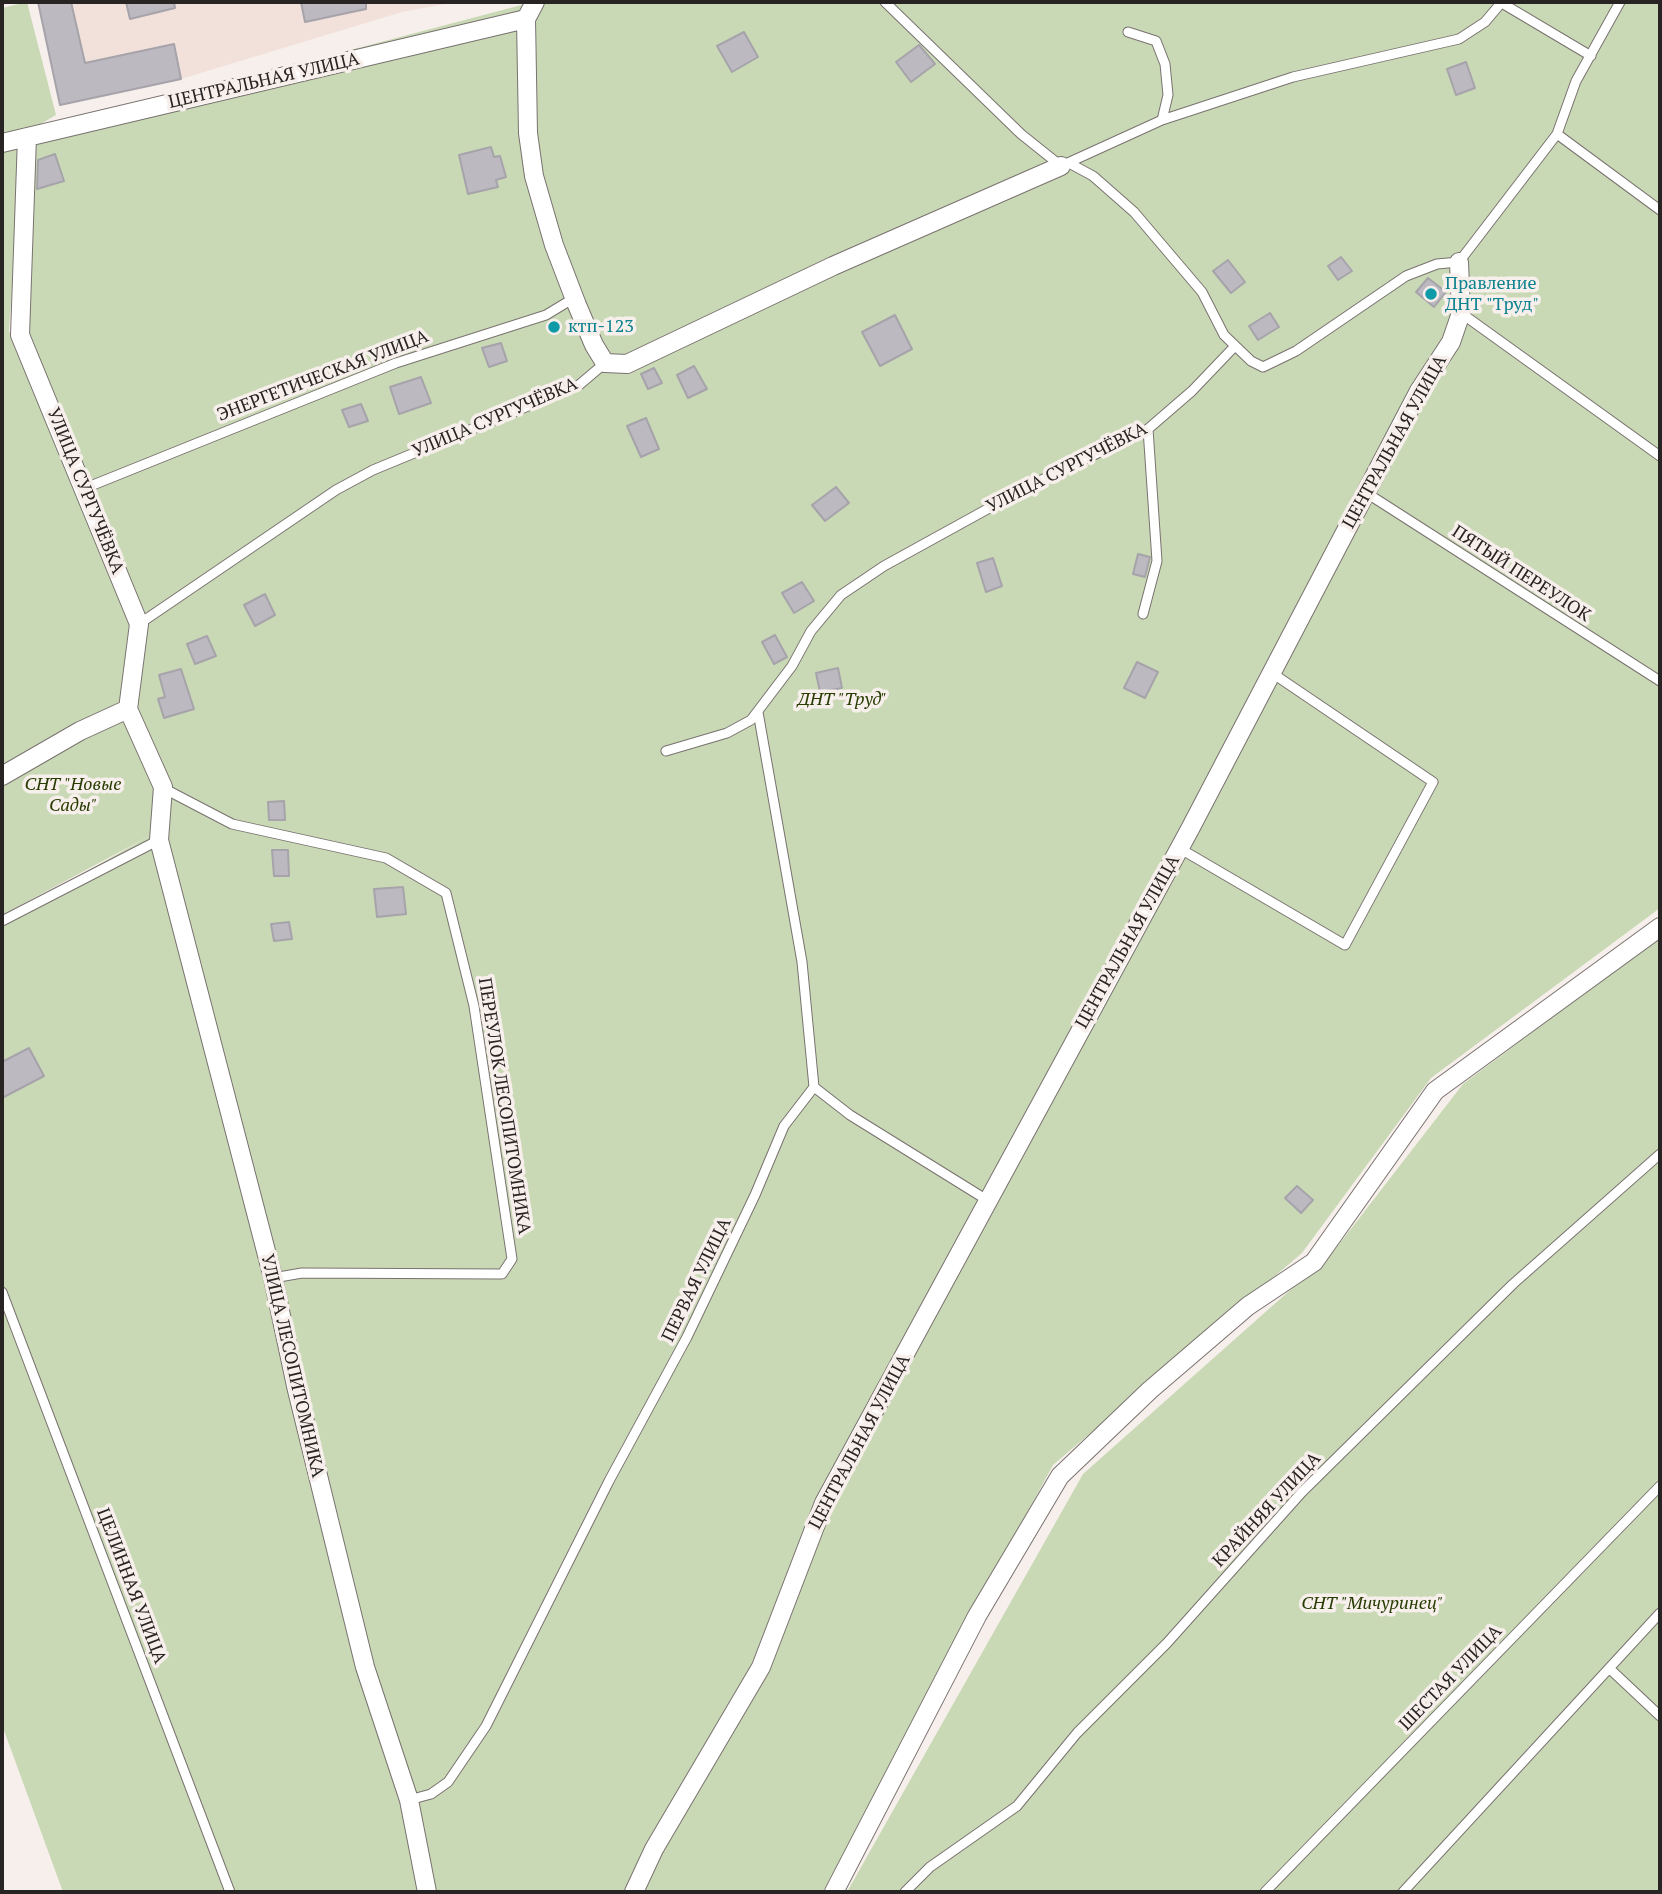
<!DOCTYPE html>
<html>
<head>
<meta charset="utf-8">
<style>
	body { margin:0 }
	#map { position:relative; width:1662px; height:1894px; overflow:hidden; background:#f7efeb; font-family:"PT Serif",serif }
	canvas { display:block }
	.frame { position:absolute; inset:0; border:4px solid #272423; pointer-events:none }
</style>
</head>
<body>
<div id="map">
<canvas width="1662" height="1894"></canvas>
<div class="frame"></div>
</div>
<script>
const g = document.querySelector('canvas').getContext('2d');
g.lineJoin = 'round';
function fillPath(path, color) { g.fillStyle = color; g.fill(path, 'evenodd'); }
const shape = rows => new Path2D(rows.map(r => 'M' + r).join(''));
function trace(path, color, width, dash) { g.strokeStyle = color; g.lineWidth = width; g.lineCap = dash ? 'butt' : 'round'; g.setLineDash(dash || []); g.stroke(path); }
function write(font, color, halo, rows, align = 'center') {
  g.font = font + ' "PT Serif",serif'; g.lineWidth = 7; g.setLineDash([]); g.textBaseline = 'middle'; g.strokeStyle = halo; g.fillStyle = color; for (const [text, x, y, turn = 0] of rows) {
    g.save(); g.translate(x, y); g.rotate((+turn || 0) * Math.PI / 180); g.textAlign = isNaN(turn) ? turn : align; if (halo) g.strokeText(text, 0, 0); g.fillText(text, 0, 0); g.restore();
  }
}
fillPath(shape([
	[38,2,456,2,402,12,181,79,60,105]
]), '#f2e1da');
fillPath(shape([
	[27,2,56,115,22,135,9,331,72,487,130,614,125,674,132,614,26,338,31,134,533,2,1660,2,1660,908,1431,1078,1302,1253,1053,1465,823,1892,63,1892,2,1725,2,919,151,835,2,915,2,8],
	[1660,937,1660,1892,847,1892,1083,1474,1333,1252,1463,1084]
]), '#c9d9b5');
const building = shape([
	[38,2,71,2,85,63,174,44,181,79,60,105,38,2],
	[126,2,174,2,175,8,130,19,126,2],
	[301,2,366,2,366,9,305,22,301,2],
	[744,32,758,57,732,72,717,46,744,32],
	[919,45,935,64,911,82,896,62,919,45],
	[1466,62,1475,88,1456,95,1447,69,1466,62],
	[491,147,494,157,500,156,506,177,496,180,498,187,468,194,459,155,491,147],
	[55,154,64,181,37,189,38,160,55,154],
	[1341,257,1352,271,1338,280,1328,266,1341,257],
	[1228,260,1245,282,1231,293,1213,271,1228,260],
	[1428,278,1446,292,1434,307,1416,292,1428,278],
	[1270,313,1279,327,1258,340,1249,326,1270,313],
	[895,315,912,349,880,366,862,332,895,315],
	[501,343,507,361,489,367,482,348,501,343],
	[694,366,707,389,688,398,677,375,694,366],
	[654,368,662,383,648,389,641,374,654,368],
	[421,377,431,403,399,414,390,387,421,377],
	[361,404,368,421,349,427,342,410,361,404],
	[646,418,659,449,641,457,627,426,646,418],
	[836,487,849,503,825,521,812,505,836,487],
	[1138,554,1150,557,1145,577,1133,574,1138,554],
	[993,558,1002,586,986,592,977,563,993,558],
	[802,582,814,601,794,613,782,593,802,582],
	[265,594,275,615,255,626,244,605,265,594],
	[775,635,787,657,774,664,762,642,775,635],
	[207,636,216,656,195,664,187,644,207,636],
	[1137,662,1158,672,1145,698,1124,688,1137,662],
	[838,668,842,688,820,692,816,673,838,668],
	[181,669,194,709,164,718,158,699,165,697,159,675,181,669],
	[284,801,285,820,269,820,268,802,284,801],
	[272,850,288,850,289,876,274,876,272,850],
	[403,887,406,914,377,917,374,889,403,887],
	[289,922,292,939,274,941,271,924,289,922],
	[29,1048,44,1076,2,1098,2,1062,29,1048],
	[1297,1186,1313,1200,1301,1213,1285,1198,1297,1186]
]);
fillPath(building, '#bcb9c0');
trace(building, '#a6a3aa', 2);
const service = shape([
	[885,2,1021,134,1061,166,1162,120,1293,77,1459,39,1485,22,1501,3],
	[1500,2,1591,56],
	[1128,32,1156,41,1165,64,1168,95,1162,120],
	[1557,134,1660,210],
	[1069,163,1093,176,1134,212,1202,292,1224,335,1251,361,1263,367,1296,351,1406,276,1437,264,1459,262,1557,134,1576,81,1620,2],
	[1461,313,1660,456],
	[83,489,396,363,546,315,574,298],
	[1365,492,1660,681],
	[1143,614,1157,561,1148,429],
	[139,624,336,490,373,470,579,385,605,363],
	[666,751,727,733,751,720,792,666,811,631,841,595,884,566,1031,485,1148,429,1192,391,1235,346],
	[163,788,232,824,386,858,446,893,474,1006,512,1259,502,1274,302,1273,273,1278],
	[1179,848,1345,945,1433,782,1272,673],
	[2,921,159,840],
	[814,1087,850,1115,987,1200],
	[2,1292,230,1892],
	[1610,1669,1660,1716],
	[409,1800,431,1794,448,1782,486,1726,609,1481,687,1337,755,1195,784,1126,814,1087,802,962,758,712],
	[905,1892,930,1867,1017,1806,1077,1733,1167,1643,1302,1492,1513,1284,1660,1154],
	[1265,1892,1660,1486],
	[1403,1892,1660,1613]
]);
const minor = shape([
	[535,2,526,19,528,133,534,176,554,245,577,305,594,345,605,363,627,364,833,266,1061,166],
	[27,137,20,335,139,624,128,709,163,787,159,840,273,1278,296,1386,365,1667,409,1800,427,1892],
	[2,143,526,19],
	[2,776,80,731,128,709],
	[634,1892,654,1849,761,1667,824,1503,1190,829,1419,391,1451,342,1461,313,1459,262],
	[834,1892,977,1616,1060,1476,1150,1390,1248,1306,1314,1262,1435,1091,1660,927]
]);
trace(service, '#79726f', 11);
trace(minor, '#79726f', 20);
trace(service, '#fff', 9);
trace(minor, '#fff', 18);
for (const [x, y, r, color] of [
	[1431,294,7,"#0f9aa8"],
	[554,327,7,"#0f9aa8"]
]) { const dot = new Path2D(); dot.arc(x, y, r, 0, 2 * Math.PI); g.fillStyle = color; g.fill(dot); trace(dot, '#f7efeb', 2.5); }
write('18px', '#272423', '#f7efeb', [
	["ЦЕНТРАЛЬНАЯ УЛИЦА",264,81,-13],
	["ЭНЕРГЕТИЧЕСКАЯ УЛИЦА",323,376,-21],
	["УЛИЦА СУРГУЧЁВКА",495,418,-23],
	["ЦЕНТРАЛЬНАЯ УЛИЦА",1395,442,-61],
	["УЛИЦА СУРГУЧЁВКА",1067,468,-27],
	["УЛИЦА СУРГУЧЁВКА",85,491,68],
	["ПЯТЫЙ ПЕРЕУЛОК",1521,574,33],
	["ЦЕНТРАЛЬНАЯ УЛИЦА",1128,942,-61],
	["ПЕРЕУЛОК ЛЕСОПИТОМНИКА",504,1106,81],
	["ПЕРВАЯ УЛИЦА",697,1280,-64],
	["УЛИЦА ЛЕСОПИТОМНИКА",292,1366,77],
	["ЦЕНТРАЛЬНАЯ УЛИЦА",860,1442,-62],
	["КРАЙНЯЯ УЛИЦА",1267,1510,-47],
	["ЦЕЛИННАЯ УЛИЦА",131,1586,69],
	["ШЕСТАЯ УЛИЦА",1451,1678,-46]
]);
write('18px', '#0d838f', '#f7efeb', [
	["Правление",1445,284],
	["ДНТ \"Труд\"",1445,305],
	["ктп-123",568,327]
], 'left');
write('italic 18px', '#283c02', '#f7efeb', [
	["ДНТ \"Труд\"",842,700],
	["СНТ \"Новые",73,785],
	["Сады\"",73,806],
	["СНТ \"Мичуринец\"",1372,1604]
]);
</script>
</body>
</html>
